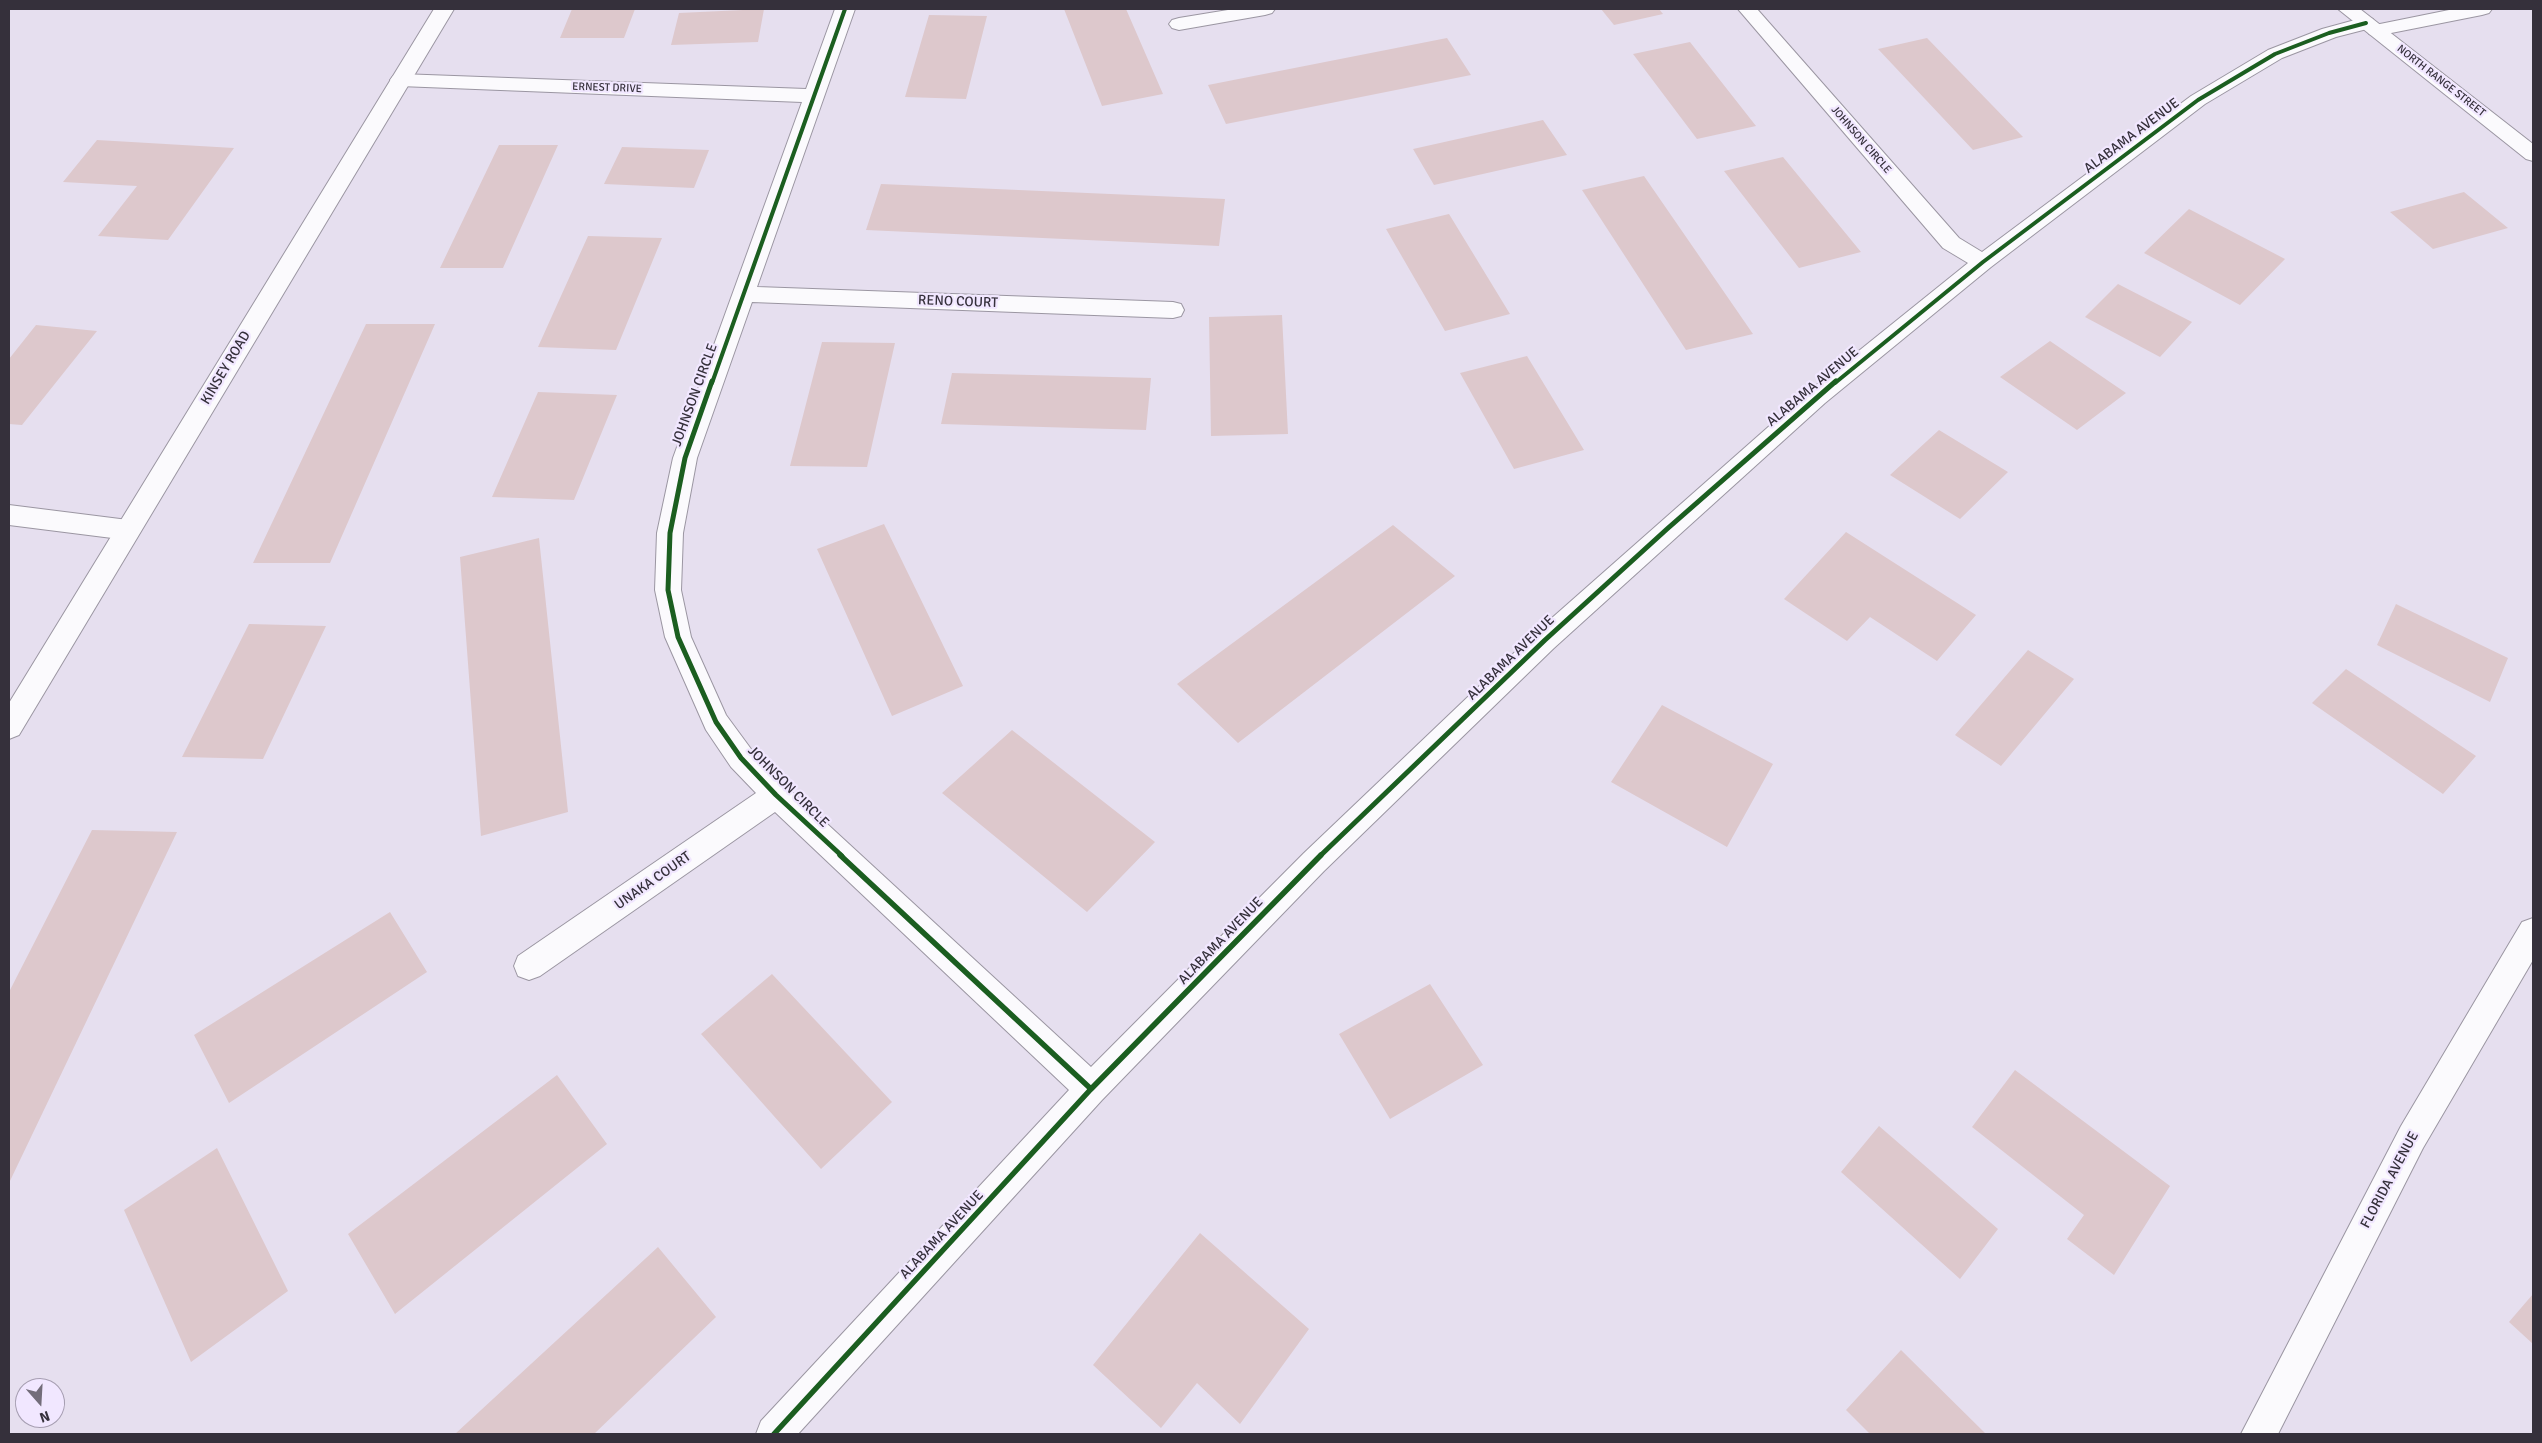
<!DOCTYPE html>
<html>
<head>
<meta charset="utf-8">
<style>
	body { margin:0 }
	#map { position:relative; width:2542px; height:1443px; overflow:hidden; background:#e6dfef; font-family:Signika,sans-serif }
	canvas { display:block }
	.frame { position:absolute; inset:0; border:10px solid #35303b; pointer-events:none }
	.north { position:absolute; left:15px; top:1378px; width:50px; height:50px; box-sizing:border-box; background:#f1e7ff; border:1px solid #a69eb1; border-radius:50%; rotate:161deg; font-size:14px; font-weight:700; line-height:20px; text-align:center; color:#35303b }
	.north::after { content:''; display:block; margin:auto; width:18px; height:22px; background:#736d7a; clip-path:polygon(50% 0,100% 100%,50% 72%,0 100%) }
</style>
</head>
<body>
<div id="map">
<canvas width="2542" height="1443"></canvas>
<div class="frame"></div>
<div class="north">N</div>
</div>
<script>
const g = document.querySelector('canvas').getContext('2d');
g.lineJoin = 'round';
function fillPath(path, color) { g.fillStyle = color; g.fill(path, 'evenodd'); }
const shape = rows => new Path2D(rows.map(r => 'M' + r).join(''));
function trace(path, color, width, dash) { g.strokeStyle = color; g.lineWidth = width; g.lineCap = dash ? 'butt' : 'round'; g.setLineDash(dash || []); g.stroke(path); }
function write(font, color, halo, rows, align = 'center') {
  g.font = font + ' Signika,sans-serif'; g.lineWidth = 4.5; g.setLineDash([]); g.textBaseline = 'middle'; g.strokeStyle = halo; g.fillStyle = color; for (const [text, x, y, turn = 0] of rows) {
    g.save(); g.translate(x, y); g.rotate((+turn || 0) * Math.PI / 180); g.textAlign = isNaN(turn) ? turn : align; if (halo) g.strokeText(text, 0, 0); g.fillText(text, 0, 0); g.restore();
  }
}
fillPath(shape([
	[572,9,635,9,624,38,560,38],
	[764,9,758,42,671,45,679,13],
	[1064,9,1126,9,1163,94,1102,106],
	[1601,9,1659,9,1663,14,1614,25],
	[929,15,987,16,966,99,905,97],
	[1447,38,1471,75,1226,124,1208,85],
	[1927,38,2023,137,1973,150,1878,49],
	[1690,42,1756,126,1697,139,1633,54],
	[1543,120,1567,155,1434,185,1413,149],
	[97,140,234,148,168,240,98,236,137,186,63,182],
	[499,145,558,145,503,268,440,268],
	[622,147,709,150,694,188,604,184],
	[1783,157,1861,252,1799,268,1724,171],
	[1644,176,1753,334,1686,350,1582,190],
	[881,184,1225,199,1219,246,866,230],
	[2464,192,2508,228,2433,249,2390,212],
	[2189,209,2285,259,2240,305,2144,253],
	[1449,214,1510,314,1445,331,1386,229],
	[588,236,662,238,616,350,538,347],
	[2118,284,2192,322,2160,357,2085,317],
	[1282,315,1288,434,1211,436,1209,317],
	[366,324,435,324,330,563,253,563],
	[36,325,97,331,22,425,9,424,9,359],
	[2050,341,2126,393,2077,430,2000,377],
	[822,342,895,343,867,467,790,466],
	[1527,356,1584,450,1514,469,1460,373],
	[952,373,1151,378,1146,430,941,424],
	[538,392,617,395,574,500,492,497],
	[1939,430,2008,472,1960,519,1890,475],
	[884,524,963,686,892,716,817,549],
	[1393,525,1455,576,1238,743,1177,684],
	[1846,532,1976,615,1937,661,1870,617,1847,641,1784,599],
	[539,538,568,812,481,836,460,557],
	[2396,604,2508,658,2490,702,2377,645],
	[249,624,326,626,263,759,182,757],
	[2028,650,2074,679,2001,766,1955,735],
	[2346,669,2476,756,2443,794,2312,703],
	[1662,705,1773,764,1727,847,1611,782],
	[1012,730,1155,842,1087,912,942,793],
	[92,830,177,832,9,1183,9,992],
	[390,912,427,972,229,1103,194,1035],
	[772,974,892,1102,821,1169,701,1034],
	[1430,984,1483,1065,1390,1119,1339,1034],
	[2015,1070,2170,1186,2114,1275,2067,1239,2084,1215,1972,1127],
	[557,1075,607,1144,395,1314,348,1234],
	[1879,1126,1998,1229,1960,1279,1841,1172],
	[217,1148,288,1291,191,1362,124,1210],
	[1200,1233,1309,1329,1240,1424,1197,1383,1161,1428,1093,1365],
	[658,1247,716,1317,594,1434,455,1434],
	[2533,1294,2533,1344,2509,1322],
	[1901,1350,1986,1434,1870,1434,1846,1410]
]), '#ddc8cc');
const minor = shape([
	[835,9,855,9,757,287,1173,302,1181,304,1184,310,1181,316,1173,318,752,302,697,458,683,533,681,590,691,637,726,715,751,749,786,786,1091,1067,1304,853,1536,632,1809,391,1968,263,1943,248,1738,9,1757,9,1959,238,1982,252,2191,96,2268,50,2322,29,2366,17,2373,19,2375,25,2454,9,2492,9,2489,13,2482,15,2376,36,2369,34,2367,29,2336,37,2282,58,2205,104,1991,267,1825,403,1554,648,1324,871,1102,1100,798,1434,756,1434,761,1421,1069,1090,775,812,540,976,529,980,518,976,514,966,518,956,756,793,731,767,706,730,665,637,655,590,657,533,673,458,802,102,400,86,393,84,390,80,393,76,400,74,806,89,835,9],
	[1234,9,1275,9,1272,13,1265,15,1179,30,1172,28,1169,24,1172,20,1179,18,1234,9],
	[9,505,128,520,137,523,141,530,137,537,128,540,9,525,9,505],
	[2533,918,2533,960,2423,1148,2278,1434,2241,1434,2401,1126,2522,922,2533,918]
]);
const tertiary = shape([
	[434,9,454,9,19,735,9,739,9,703,434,9],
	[2338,9,2360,9,2533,144,2533,161,2526,159,2338,9]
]);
trace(minor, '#9b96a2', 2);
trace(tertiary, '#9b96a2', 2);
fillPath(minor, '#fbfafd');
fillPath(tertiary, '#fbfafd');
trace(shape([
	[712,383,845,9],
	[1835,383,1983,262,2198,100,2275,54,2329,33,2366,23]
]), '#1b5e20', 4);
trace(shape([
	[712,381,685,458,670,533,668,590,678,637,716,722,741,758,776,795,842,856],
	[1320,856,1545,640,1667,529,1836,381]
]), '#1b5e20', 5);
trace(shape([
	[840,855,1091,1089],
	[774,1434,1091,1089,1321,855]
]), '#1b5e20', 5.5);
write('11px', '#35303b', '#f1e7ff', [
	["NORTH RANGE STREET",2441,81,38],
	["ERNEST DRIVE",607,88,2],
	["JOHNSON CIRCLE",1861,140,49]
]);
write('14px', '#35303b', '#f1e7ff', [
	["ALABAMA AVENUE",2132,136,-37],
	["RENO COURT",958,302,2],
	["KINSEY ROAD",226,368,-59],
	["ALABAMA AVENUE",1813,387,-40],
	["JOHNSON CIRCLE",695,395,-70],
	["ALABAMA AVENUE",1511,658,-44],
	["JOHNSON CIRCLE",788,787,45],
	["UNAKA COURT",653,881,-35],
	["ALABAMA AVENUE",1221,941,-46],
	["FLORIDA AVENUE",2390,1180,-62],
	["ALABAMA AVENUE",942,1235,-47]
]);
</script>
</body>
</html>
